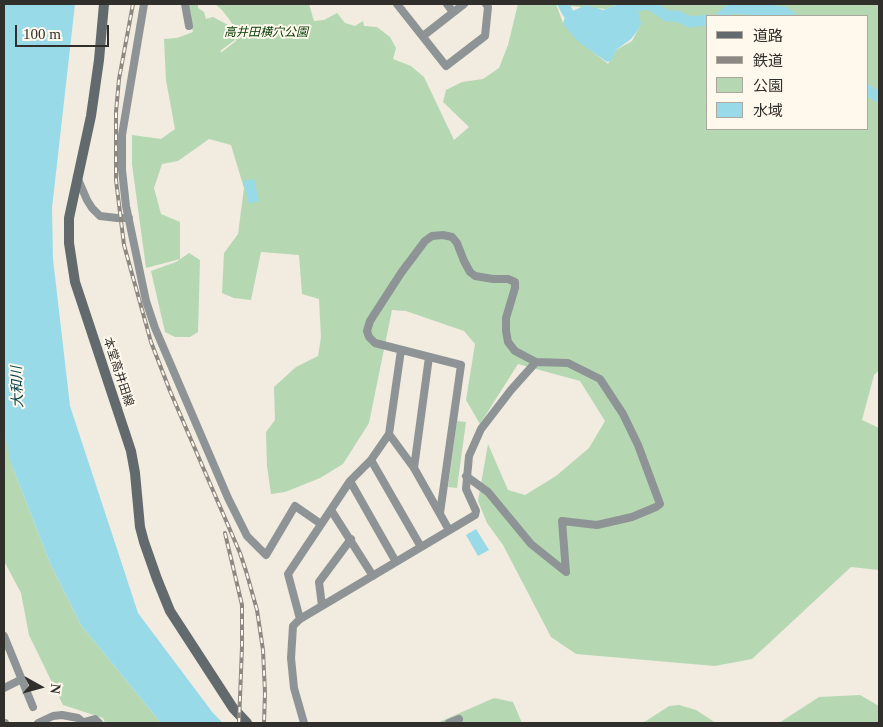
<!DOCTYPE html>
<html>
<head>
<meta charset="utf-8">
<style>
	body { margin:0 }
	#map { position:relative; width:883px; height:727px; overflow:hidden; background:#f1ebe0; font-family:"Times New Roman","Noto Sans JP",serif }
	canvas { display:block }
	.frame { position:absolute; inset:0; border:5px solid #312f2b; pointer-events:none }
	.legend { position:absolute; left:706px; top:15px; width:162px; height:115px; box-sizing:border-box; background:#fef8ed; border:1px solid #aca89f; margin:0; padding:6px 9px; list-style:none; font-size:15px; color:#312f2b }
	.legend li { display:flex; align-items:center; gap:10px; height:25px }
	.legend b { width:25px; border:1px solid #aca89f }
	.north { position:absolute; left:15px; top:662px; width:50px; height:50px; -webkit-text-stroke:4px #fef8ed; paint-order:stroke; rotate:97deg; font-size:14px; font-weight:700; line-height:20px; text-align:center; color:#312f2b }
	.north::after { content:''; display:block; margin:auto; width:18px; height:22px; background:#312f2b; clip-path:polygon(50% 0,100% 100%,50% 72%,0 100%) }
	.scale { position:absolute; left:15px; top:25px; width:94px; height:22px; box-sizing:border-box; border:2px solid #312f2b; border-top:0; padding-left:6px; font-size:15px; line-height:18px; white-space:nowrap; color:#312f2b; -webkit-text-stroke:4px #fef8ed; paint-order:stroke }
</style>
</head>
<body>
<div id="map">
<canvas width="883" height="727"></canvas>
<div class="frame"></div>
<ul class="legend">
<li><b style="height:6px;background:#626a6d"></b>道路</li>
<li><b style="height:6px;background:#8d8982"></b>鉄道</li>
<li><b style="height:14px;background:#b5d8b2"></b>公園</li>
<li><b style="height:14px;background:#98dae8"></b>水域</li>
</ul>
<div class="north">N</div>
<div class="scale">100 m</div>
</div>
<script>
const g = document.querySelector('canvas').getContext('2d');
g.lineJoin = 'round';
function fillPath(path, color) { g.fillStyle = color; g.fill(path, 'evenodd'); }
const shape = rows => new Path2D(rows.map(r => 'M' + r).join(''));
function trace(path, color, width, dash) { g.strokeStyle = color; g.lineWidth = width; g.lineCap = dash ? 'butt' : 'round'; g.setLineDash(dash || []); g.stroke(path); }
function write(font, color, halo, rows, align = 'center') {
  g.font = font + ' "Times New Roman","Noto Sans JP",serif'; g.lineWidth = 4; g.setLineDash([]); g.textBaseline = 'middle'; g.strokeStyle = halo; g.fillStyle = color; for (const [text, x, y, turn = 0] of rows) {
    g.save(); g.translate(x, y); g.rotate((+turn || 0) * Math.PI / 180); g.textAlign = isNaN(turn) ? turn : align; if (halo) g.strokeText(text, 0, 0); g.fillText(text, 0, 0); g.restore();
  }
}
fillPath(shape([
	[186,4,198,4,198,8,204,12,206,19,213,17,228,25,235,40,220,51,222,52,236,41,236,36,234,27,229,19,222,10,215,4,309,4,314,21,324,20,337,13,345,23,355,26,363,21,364,26,377,27,390,37,396,48,393,59,411,66,424,77,454,140,469,127,443,102,446,90,462,82,483,79,499,68,508,45,518,4,556,4,563,23,587,47,608,64,616,50,632,41,640,26,637,4,879,4,879,370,874,375,862,420,879,428,879,570,851,567,752,659,715,666,576,654,551,637,503,545,487,523,478,501,488,444,508,490,525,495,556,476,589,448,605,421,580,381,518,364,480,424,466,400,475,344,464,331,406,311,392,310,369,423,343,464,320,478,285,492,271,494,267,466,266,432,275,420,274,387,296,367,318,356,321,337,319,299,302,294,299,255,261,252,251,300,234,298,222,293,224,253,238,234,244,188,231,145,209,139,178,161,162,164,154,188,161,214,180,222,180,259,146,268,132,164,132,135,161,139,175,129,166,80,164,39,177,38,193,32],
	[707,16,867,16,867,129,707,129],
	[568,4,619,4,606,9,569,6],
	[189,253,200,260,198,332,190,337,175,337,165,332,151,271,176,262],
	[457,421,466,422,457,488,448,487],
	[4,430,13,468,50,563,81,625,161,723,105,723,103,718,63,705,29,635,21,593,4,561],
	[860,695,879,706,879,723,779,723,819,697],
	[494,698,513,702,522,723,437,723],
	[679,705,696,710,716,723,640,723,646,721,669,706]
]), '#b5d8b2');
fillPath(shape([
	[4,4,75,4,52,208,53,259,70,406,138,613,213,713,223,723,161,723,81,625,50,563,11,463,4,432],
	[619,4,645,4,637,6,641,24,638,30,631,39,616,50,611,61,607,62,580,43,571,34,563,23,566,14,586,5,603,10],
	[254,179,259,201,249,204,243,181],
	[476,529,489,550,478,556,466,535]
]), '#98dae8');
trace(shape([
	[563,4,568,13],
	[637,6,645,4,652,6,667,16,677,16,690,22,707,20],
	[722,16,731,8,777,11,784,12,790,16],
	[867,90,879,97]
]), '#98dae8', 11);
trace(shape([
	[144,4,122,135,122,170,126,206,146,301,155,328,228,498,247,536,266,555,295,506,321,524],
	[185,4,189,26],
	[397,4,446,66,485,36,488,7,486,4],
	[447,4,453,12],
	[423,36,464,4],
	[77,177,87,200,92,208,100,216,117,218,129,218],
	[389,434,414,468,449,530],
	[371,460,421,547],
	[414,468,429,357],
	[350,481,396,562],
	[331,510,373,576],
	[440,513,461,365,375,343,369,337,367,331,370,321,401,273,425,241,432,236,443,235,452,237,457,243,464,261,470,272,475,276,493,279,508,279,515,282,515,288,506,318,506,331,508,342,515,351,536,362,568,363,600,379,623,414,638,445,660,504,656,507,632,517,597,525,562,521,566,572,531,544,488,492,466,476],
	[322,606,319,582,351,539],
	[300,619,288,574,350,481,371,460,389,434,401,350],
	[4,636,33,707],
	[4,688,22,679],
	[84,722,95,719,99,723],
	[4,723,5,723],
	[38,723,53,716,62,715,78,718,84,723],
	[304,723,294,688,291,658,293,626,300,619,475,515,476,511,466,489,469,456,481,429,511,390,536,362],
	[449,723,459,719]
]), '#8e9496', 8);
trace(shape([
	[104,4,99,60,91,116,69,218,69,243,75,282,131,451,135,473,140,527,144,542,157,579,170,611,233,708,247,723]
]), '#626a6d', 10);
const rail = shape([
	[133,4,119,79,116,112,116,180,124,245,151,342,170,391,240,553,246,571,257,610,263,650,265,693,264,723],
	[225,533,242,605,242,647,239,723]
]);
trace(rail, '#8d8982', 4);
trace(rail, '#fef8ed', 2, [5.5]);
write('italic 12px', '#003801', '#fef8ed', [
	["高井田横穴公園",266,33]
]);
write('12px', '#312f2b', '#fef8ed', [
	["本堂高井田線",118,372,72]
]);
write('italic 14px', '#04434e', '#fef8ed', [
	["大和川",18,387,-92]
]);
</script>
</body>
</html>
